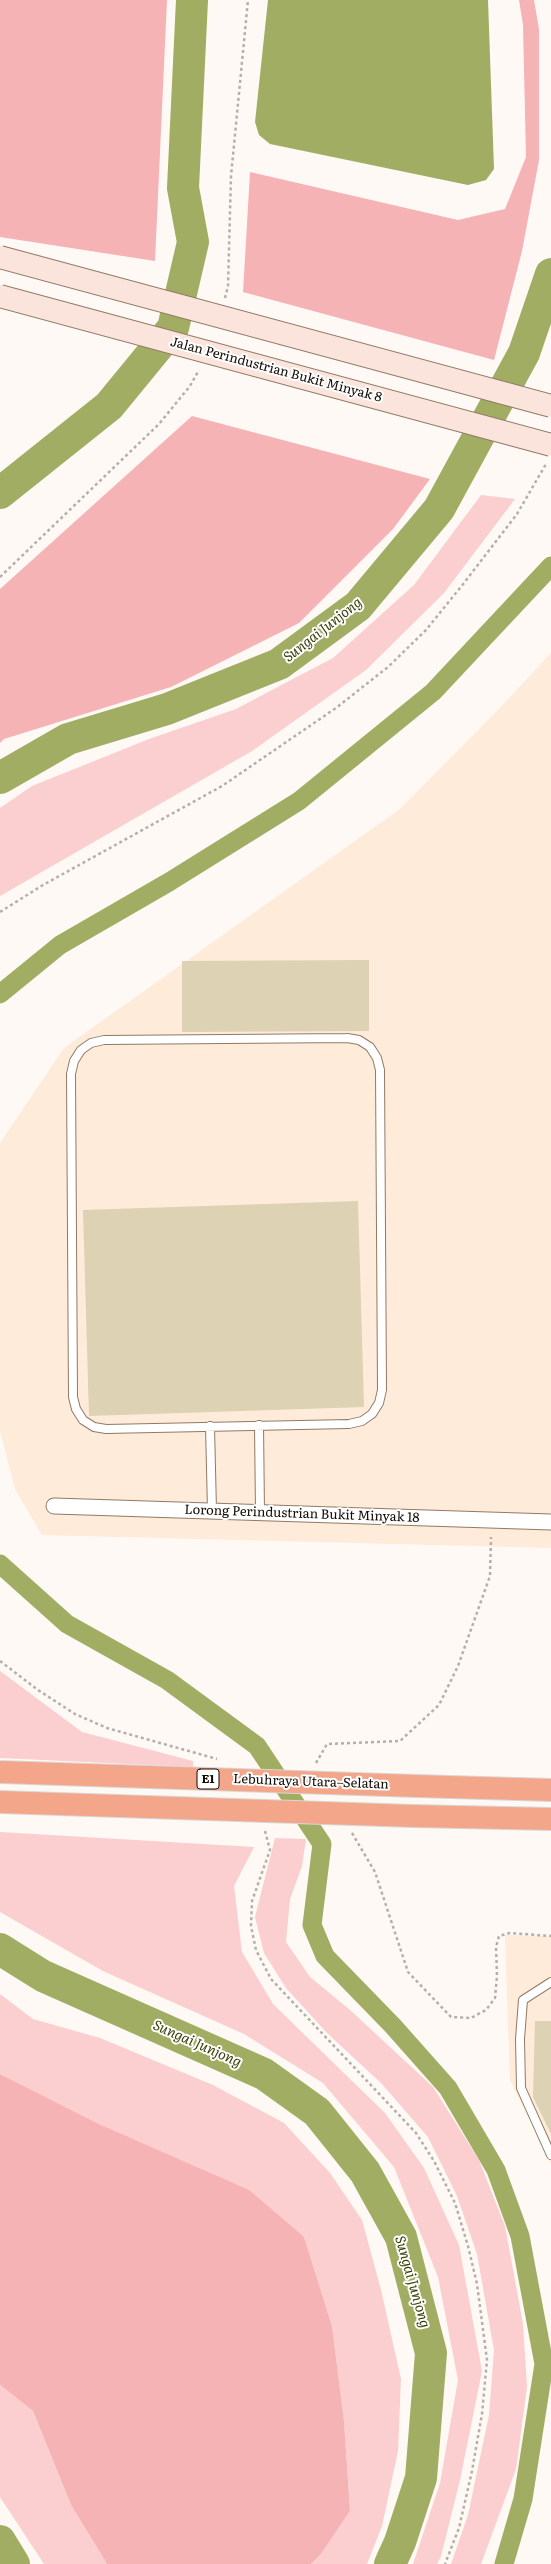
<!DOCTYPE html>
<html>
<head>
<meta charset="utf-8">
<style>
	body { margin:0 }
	canvas { display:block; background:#fef9f4 }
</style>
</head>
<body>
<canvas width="551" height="2564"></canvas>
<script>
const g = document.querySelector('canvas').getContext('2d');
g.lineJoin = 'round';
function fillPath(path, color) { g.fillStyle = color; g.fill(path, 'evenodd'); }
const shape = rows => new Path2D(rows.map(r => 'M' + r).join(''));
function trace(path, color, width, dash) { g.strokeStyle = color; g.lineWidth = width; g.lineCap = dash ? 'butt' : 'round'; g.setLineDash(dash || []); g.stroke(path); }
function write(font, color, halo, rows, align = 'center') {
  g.font = font + ' Literata,serif'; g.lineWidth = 4; g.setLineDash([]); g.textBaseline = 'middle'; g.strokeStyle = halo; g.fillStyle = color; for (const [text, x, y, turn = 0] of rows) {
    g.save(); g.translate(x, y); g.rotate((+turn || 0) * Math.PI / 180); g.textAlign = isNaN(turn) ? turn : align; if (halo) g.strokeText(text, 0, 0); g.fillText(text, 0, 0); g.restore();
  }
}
fillPath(shape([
	[551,653,551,1548,42,1535,15,1489,0,1431,0,1143,64,1048,400,809,499,709],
	[505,1935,551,1936,551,2164,510,2080]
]), '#feebd9');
fillPath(shape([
	[481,495,515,499,444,593,366,670,252,751,0,896,0,808,32,786,149,739,236,709,333,658,414,585],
	[0,1671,82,1732,193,1761,193,1767,0,1758],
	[0,1832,254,1847,234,1886,242,1952,273,2004,385,2113,424,2168,459,2245,482,2371,460,2480,441,2556,437,2564,413,2564,440,2483,458,2380,438,2277,394,2167,323,2083,244,2034,103,1971,0,1912],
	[275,1838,306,1839,302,1866,290,1899,286,1942,310,1977,350,2010,433,2087,479,2160,505,2226,523,2324,527,2387,516,2469,481,2564,451,2564,468,2515,489,2415,494,2350,477,2254,457,2196,428,2137,382,2084,327,2033,286,1988,264,1953,255,1917],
	[0,1994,33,2019,100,2038,213,2085,284,2123,330,2173,362,2220,381,2290,401,2379,398,2451,382,2526,367,2564,311,2564,321,2554,350,2511,344,2421,332,2326,304,2237,101,2125,0,2074],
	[0,2385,33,2411,71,2505,107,2564,44,2564,0,2497]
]), '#fbcecf');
fillPath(shape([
	[0,0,167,0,155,261,0,237],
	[519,0,534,0,539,29,539,160,522,251,494,360,243,292,250,172,458,220,505,209,526,157,523,25],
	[192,416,430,479,393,529,299,623,171,687,4,739,0,743,0,589],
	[0,2074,101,2125,249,2190,304,2237,332,2326,344,2421,350,2511,321,2554,311,2564,107,2564,71,2505,33,2411,0,2385]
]), '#f6b3b6');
fillPath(shape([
	[268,0,488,0,494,169,486,180,468,185,270,144,259,135,255,122]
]), '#a2ad64');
trace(shape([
	[0,994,60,945,169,882,299,801,433,692,551,566],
	[0,1564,67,1624,167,1680,257,1746,322,1844,312,1925,325,1956,393,2026,448,2088,496,2170,520,2236,544,2364,523,2499,504,2564]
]), '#a2ad64', 19);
trace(shape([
	[0,493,109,406,173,328,193,242,183,188,192,0],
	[0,778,68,739,167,709,279,664,358,606,439,509,524,353,551,274],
	[0,1949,43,1976,264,2074,317,2112,365,2172,401,2237,431,2353,421,2478,400,2542,390,2564],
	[0,2541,14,2564]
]), '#a2ad64', 32);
fillPath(shape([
	[369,960,369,1031,182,1032,182,961],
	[358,1201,364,1407,89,1416,83,1210],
	[535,2021,551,2021,551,2134,533,2097]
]), '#ddd2b4');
const lane = shape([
	[347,1038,359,1040,370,1047,377,1058,380,1070,382,1390,379,1403,372,1414,362,1421,349,1424,106,1429,94,1427,83,1420,76,1409,73,1397,71,1074,74,1061,81,1050,91,1043,104,1040,347,1038],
	[259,1425,260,1512],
	[210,1426,212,1511],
	[551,1982,523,2000,520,2039,521,2088,551,2155]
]);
const street = shape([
	[54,1506,551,1522]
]);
const highway = shape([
	[416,1786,551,1790],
	[413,1816,551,1819]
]);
trace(lane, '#917a65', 10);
trace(street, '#917a65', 17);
trace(highway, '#d9d8d7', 24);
trace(shape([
	[225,298,228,286,231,176,248,0],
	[0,577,159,424,190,386,199,370],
	[0,912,43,885,222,786,336,708,388,667,426,630,464,583,517,514,546,464],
	[0,1661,38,1690,75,1714,107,1728,217,1759],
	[316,1763,327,1744,400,1741,439,1705,458,1666,490,1576,491,1537],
	[265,1831,270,1850,252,1901,251,1926,256,1950,271,1979,416,2133,434,2161,455,2203,468,2246,477,2284,487,2360,482,2414,472,2471,459,2528,445,2564],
	[352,1833,375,1872,408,1972,451,2017,471,2018,486,2010,495,1998,497,1976,496,1947,499,1936,510,1933,551,1936]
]), '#b5afa9', 2.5, [3, 3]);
trace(lane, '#fff', 8);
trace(street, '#fff', 15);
trace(highway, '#f3a689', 22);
const secondaryBridge = shape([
	[0,257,551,406],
	[0,296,551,445]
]);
const highwayBridge = shape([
	[0,1772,416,1786],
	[0,1802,413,1816]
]);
trace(secondaryBridge, '#917a65', 24, []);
trace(highwayBridge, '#d9d8d7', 24, []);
trace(secondaryBridge, '#fbe4dc', 22);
trace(highwayBridge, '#f3a689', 22);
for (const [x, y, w] of [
	[208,1779,22]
]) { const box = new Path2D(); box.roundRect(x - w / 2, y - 10, w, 20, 3); g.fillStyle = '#fff'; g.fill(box); trace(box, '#130b04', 1); }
write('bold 12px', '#130b04', null, [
	["E1",208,1779]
]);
write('13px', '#130b04', '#fff', [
	["Jalan Perindustrian Bukit Minyak 8",276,370,15],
	["Lorong Perindustrian Bukit Minyak 18",302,1514,2],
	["Lebuhraya Utara–Selatan",311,1782,2]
]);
write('italic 14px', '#3a4006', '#fff', [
	["Sungai Junjong",323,630,-38],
	["Sungai Junjong",197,2044,24],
	["Sungai Junjong",412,2282,74]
]);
</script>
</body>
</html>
